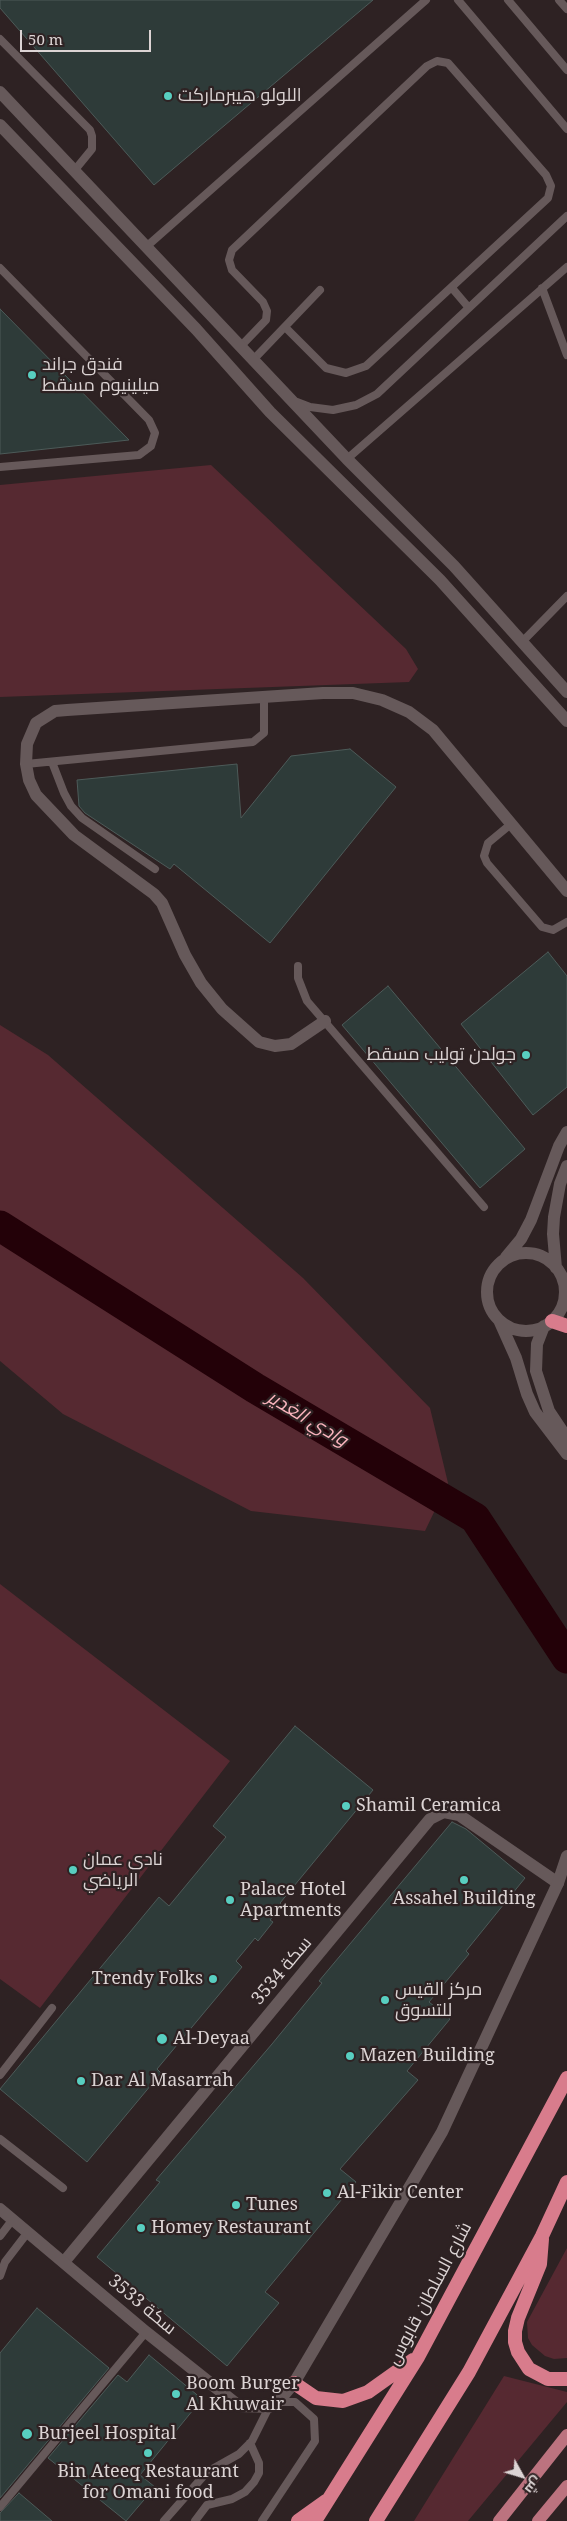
<!DOCTYPE html>
<html>
<head>
<meta charset="utf-8">
<style>
	body { margin:0 }
	#map { position:relative; width:567px; height:2521px; overflow:hidden; background:#2e2223; font-family:"Noto Serif",Cairo,serif }
	canvas { display:block }
	.north { position:absolute; left:497px; top:2451px; width:50px; height:50px; -webkit-text-stroke:4px #2e2223; paint-order:stroke; rotate:129deg; font-size:14px; font-weight:700; line-height:20px; text-align:center; color:#dcd4d4 }
	.north::after { content:''; display:block; margin:auto; width:18px; height:22px; background:#dcd4d4; clip-path:polygon(50% 0,100% 100%,50% 72%,0 100%) }
	.scale { position:absolute; left:20px; top:30px; width:131px; height:22px; box-sizing:border-box; border:2px solid #dcd4d4; border-top:0; padding-left:6px; font-size:15px; line-height:18px; white-space:nowrap; color:#dcd4d4; -webkit-text-stroke:4px #2e2223; paint-order:stroke }
</style>
</head>
<body>
<div id="map">
<canvas width="567" height="2521"></canvas>
<div class="north">ش</div>
<div class="scale">50 m</div>
</div>
<script>
const g = document.querySelector('canvas').getContext('2d');
g.lineJoin = 'round';
function fillPath(path, color) { g.fillStyle = color; g.fill(path, 'evenodd'); }
const shape = rows => new Path2D(rows.map(r => 'M' + r).join(''));
function trace(path, color, width, dash) { g.strokeStyle = color; g.lineWidth = width; g.lineCap = dash ? 'butt' : 'round'; g.setLineDash(dash || []); g.stroke(path); }
function write(font, color, halo, rows, align = 'center') {
  g.font = font + ' "Noto Serif",Cairo,serif'; g.lineWidth = 4.5; g.setLineDash([]); g.textBaseline = 'middle'; g.strokeStyle = halo; g.fillStyle = color; for (const [text, x, y, turn = 0] of rows) {
    g.save(); g.translate(x, y); g.rotate((+turn || 0) * Math.PI / 180); g.textAlign = isNaN(turn) ? turn : align; if (halo) g.strokeText(text, 0, 0); g.fillText(text, 0, 0); g.restore();
  }
}
fillPath(shape([
	[211,465,406,649,418,669,409,682,0,697,0,485],
	[0,1025,48,1055,303,1278,430,1408,448,1483,425,1531,251,1511,63,1414,0,1361],
	[0,1584,230,1761,40,2008,0,1979],
	[567,2248,567,2358,554,2359,545,2356,532,2345,528,2338,527,2322],
	[504,2376,567,2392,567,2402,468,2521,414,2521]
]), '#562931');
trace(shape([
	[0,1226,255,1388,475,1518,567,1658]
]), '#230108', 31);
const building = shape([
	[0,0,373,0,154,185,0,8,0,0],
	[0,309,129,440,0,454,0,309],
	[350,749,396,787,270,943,174,864,170,869,85,813,79,806,77,780,237,764,241,818,291,756,350,749],
	[548,952,567,976,567,1087,533,1115,461,1024,548,952],
	[388,986,525,1149,480,1188,342,1025,388,986],
	[295,1726,373,1790,280,1903,282,1905,270,1920,273,1922,258,1941,255,1938,236,1961,242,1967,157,2069,161,2073,87,2162,0,2089,159,1897,169,1906,226,1837,213,1826,295,1726],
	[452,1822,466,1829,525,1878,466,1951,469,1954,429,2002,450,2019,407,2071,418,2080,340,2169,356,2182,265,2292,279,2303,227,2366,97,2257,160,2182,156,2180,272,2044,322,1983,319,1981,452,1822],
	[37,2308,109,2368,0,2498,0,2353,37,2308],
	[149,2355,202,2399,140,2475,155,2487,126,2521,48,2458,118,2375,127,2382,149,2355],
	[19,2493,52,2521,0,2521,0,2513,19,2493]
]);
fillPath(building, '#2e3b39');
trace(building, '#4d5b59', 1);
trace(shape([
	[458,0,567,129],
	[508,0,567,70],
	[559,0,567,9],
	[0,39,90,130,92,136,92,149,74,171],
	[146,247,426,0],
	[0,268,149,420,155,433,151,446,139,455,0,467],
	[452,288,469,308],
	[542,288,567,355],
	[240,347,266,320,267,311,263,302,232,270,229,260,232,250,427,66,437,61,448,63,546,175,551,186,548,198,366,366,346,373,326,368,285,327],
	[253,360,320,290],
	[297,402,310,407,333,410,356,405,377,394,567,216],
	[347,459,567,267],
	[522,642,567,596],
	[52,762,64,793,71,806,82,818,155,869],
	[26,764,253,742,264,733,264,697],
	[511,824,488,843,484,856,487,863,542,927,553,930,567,922],
	[298,966,298,978,307,1001,484,1207],
	[0,2075,52,2008],
	[0,2139,63,2188],
	[0,2236,13,2219],
	[0,2276,5,2262,28,2232],
	[0,2507,146,2332],
	[164,2521,207,2472,239,2454,252,2441,269,2407],
	[195,2521,207,2505,232,2499,245,2492,254,2482,259,2473,259,2463,250,2443],
	[262,2521,315,2441,314,2419,295,2402,278,2402]
]), '#66595a', 8);
trace(shape([
	[325,1021,291,1044,275,1046,259,1042,222,1009,201,983,185,955,162,903,154,894,74,835,36,795,29,780,26,764,27,744,36,723,55,711,67,710,323,693,353,693,382,700,409,712,433,730,567,891],
	[64,2262,430,1819,444,1812,459,1815,558,1883]
]), '#66595a', 12);
trace(shape([
	[0,92,347,459,454,566,567,692],
	[0,125,196,329,270,412,440,580,567,721],
	'487 1292a39 39 0 1 1 78 0a39 39 0 1 1-78 0Z',
	[506,1257,521,1239,531,1220,559,1146,567,1132],
	[556,1268,553,1234,554,1217,560,1184,567,1166],
	[499,1320,516,1358,527,1394,535,1412,567,1454],
	[544,1326,537,1344,536,1371,549,1411,567,1438],
	[0,2209,146,2332,239,2406,269,2407,278,2402,294,2383,442,2132,558,1883,567,1856]
]), '#66595a', 12);
trace(shape([
	[499,2521,567,2435],
	[538,2521,567,2486]
]), '#bc737f', 12);
trace(shape([
	[552,1321,567,1326],
	[542,2239,540,2264,518,2318,515,2331,515,2342,518,2352,529,2369,548,2379,567,2379],
	[294,2383,316,2398,343,2401,368,2392,413,2360],
	[298,2521,326,2501],
	[315,2521,418,2357,567,2078],
	[376,2521,469,2372,542,2236,567,2182]
]), '#d87c8c', 14);
for (const [x, y, r, color] of [
	[168,96,5,"#58cec0"],
	[32,375,5,"#58cec0"],
	[526,1055,5,"#58cec0"],
	[346,1806,5,"#58cec0"],
	[73,1870,5,"#58cec0"],
	[464,1880,5,"#58cec0"],
	[230,1900,5,"#58cec0"],
	[213,1979,5,"#58cec0"],
	[385,2000,5,"#58cec0"],
	[162,2039,6,"#58cec0"],
	[350,2056,5,"#58cec0"],
	[81,2081,5,"#58cec0"],
	[327,2193,5,"#58cec0"],
	[236,2205,5,"#58cec0"],
	[141,2228,5,"#58cec0"],
	[176,2394,5,"#58cec0"],
	[27,2434,6,"#58cec0"],
	[148,2453,5,"#58cec0"]
]) { const dot = new Path2D(); dot.arc(x, y, r, 0, 2 * Math.PI); g.fillStyle = color; g.fill(dot); trace(dot, '#2e2223', 2); }
write('18px', '#dcd4d4', '#2e2223', [
	["اللولو هيبرماركت",178,96],
	["فندق جراند",42,365],
	["ميلينيوم مسقط",42,386],
	["جولدن توليب مسقط",516,1055,"right"],
	["Shamil Ceramica",356,1806],
	["نادي عمان",83,1860],
	["الرياضي",83,1881],
	["Palace Hotel",240,1890],
	["Apartments",240,1911],
	["Assahel Building",464,1899,"center"],
	["Trendy Folks",203,1979,"right"],
	["مركز القيس",395,1990],
	["للتسوق",395,2011],
	["Al-Deyaa",173,2039],
	["Mazen Building",360,2056],
	["Dar Al Masarrah",91,2081],
	["Al-Fikir Center",337,2193],
	["Tunes",246,2205],
	["Homey Restaurant",151,2228],
	["Boom Burger",186,2384],
	["Al Khuwair",186,2405],
	["Burjeel Hospital",38,2434],
	["Bin Ateeq Restaurant",148,2472,"center"],
	["for Omani food",148,2493,"center"]
], 'left');
write('18px', '#dcd4d4', '#2e2223', [
	["سكة 3534",282,1971,-50],
	["شارع السلطان قابوس",430,2294,-62],
	["سكة 3533",142,2305,40]
]);
write('italic 19px', '#fbb5be', '#2e2223', [
	["وادي الغدير",307,1419,31]
]);
</script>
</body>
</html>
